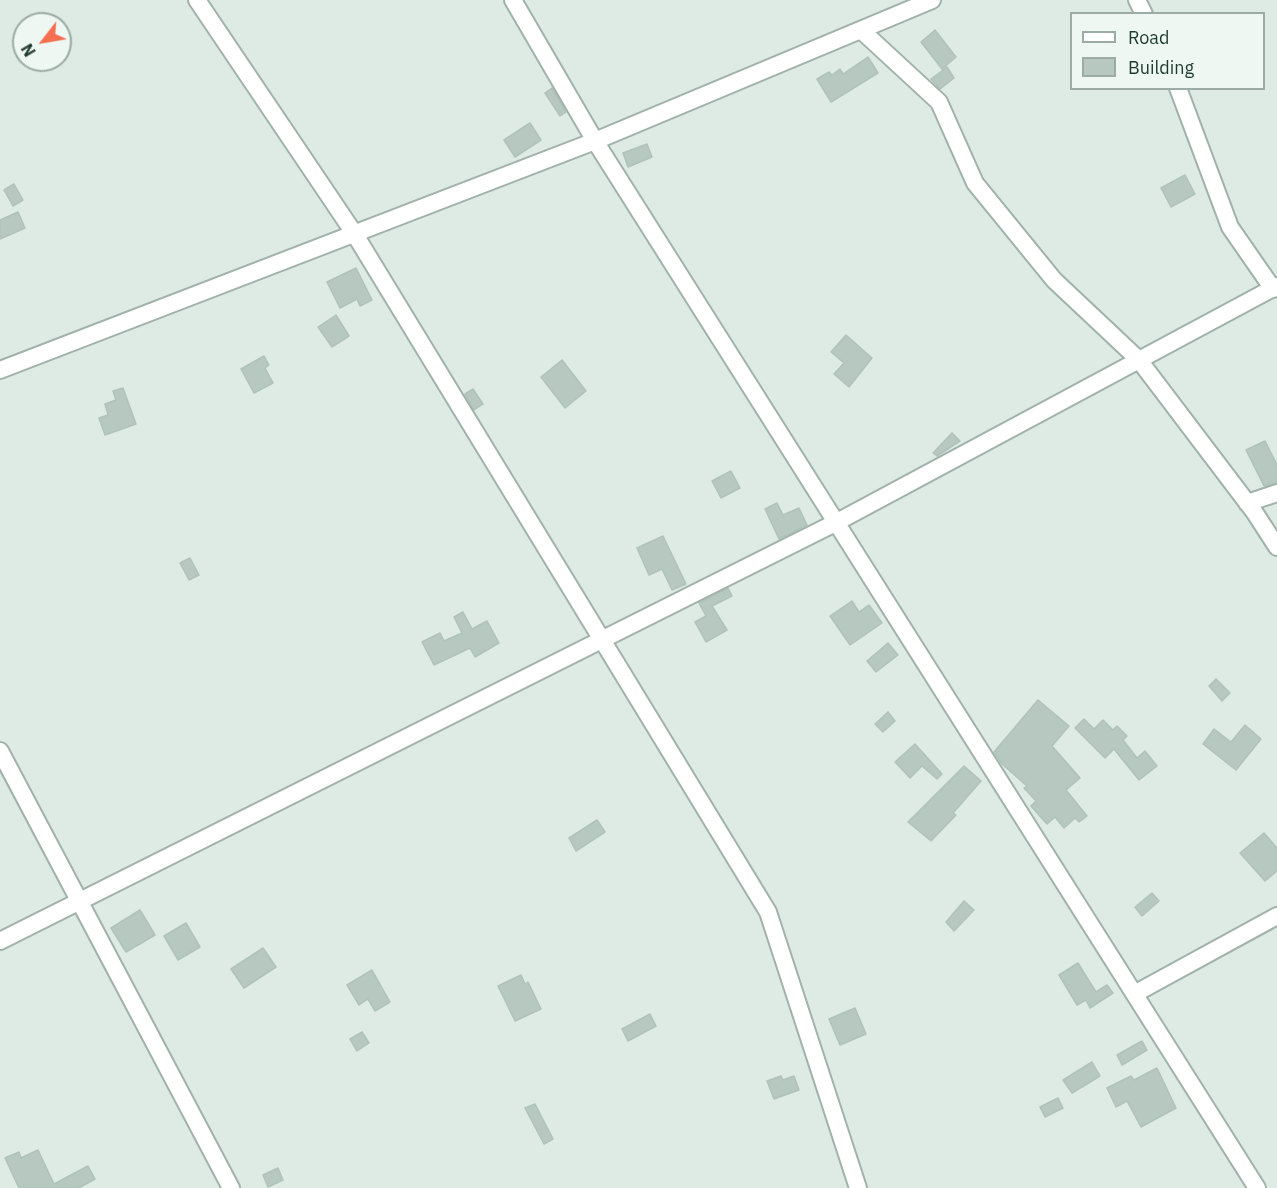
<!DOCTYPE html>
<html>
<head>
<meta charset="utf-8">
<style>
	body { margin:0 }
	#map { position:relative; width:1277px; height:1188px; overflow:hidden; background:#deeae4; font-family:"IBM Plex Sans",sans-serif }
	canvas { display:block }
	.legend { position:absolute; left:1070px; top:12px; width:195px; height:78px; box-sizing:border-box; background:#eef7f2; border:2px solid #9baba5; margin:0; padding:8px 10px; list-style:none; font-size:18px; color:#1f3a31 }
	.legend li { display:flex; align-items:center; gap:12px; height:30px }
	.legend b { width:30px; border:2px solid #9baba5 }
	.north { position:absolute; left:12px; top:12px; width:60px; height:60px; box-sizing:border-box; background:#eef7f2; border:2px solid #9baba5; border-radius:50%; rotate:239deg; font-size:16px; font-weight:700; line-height:24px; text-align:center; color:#1f3a31 }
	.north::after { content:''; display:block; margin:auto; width:21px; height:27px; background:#f46e52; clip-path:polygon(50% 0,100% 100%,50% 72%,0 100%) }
</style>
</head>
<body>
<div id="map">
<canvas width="1277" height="1188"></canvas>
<ul class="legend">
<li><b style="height:8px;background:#fff"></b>Road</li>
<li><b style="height:16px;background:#b6c8bf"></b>Building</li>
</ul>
<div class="north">N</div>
</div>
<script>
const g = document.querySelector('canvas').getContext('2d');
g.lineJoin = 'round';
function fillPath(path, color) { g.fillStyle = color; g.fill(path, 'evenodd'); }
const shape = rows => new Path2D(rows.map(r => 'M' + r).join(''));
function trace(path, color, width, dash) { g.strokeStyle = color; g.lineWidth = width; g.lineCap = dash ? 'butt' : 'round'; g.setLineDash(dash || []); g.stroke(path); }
const building = shape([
	[935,30,956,57,942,69,921,42,935,30],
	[868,57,878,73,831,102,817,79,829,72,832,75,840,69,843,74,868,57],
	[947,67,954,78,940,89,931,79,947,67],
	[552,88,566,112,560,116,545,93,552,88],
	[530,123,541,140,515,157,504,140,530,123],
	[647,144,652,157,628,167,623,153,647,144],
	[1185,175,1195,194,1171,207,1161,188,1185,175],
	[14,184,23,200,13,206,4,190,14,184],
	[18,212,25,228,0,239,0,220,18,212],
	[356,268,372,300,360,306,357,299,340,308,327,282,356,268],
	[336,315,349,336,332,347,318,327,336,315],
	[846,335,872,358,849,387,834,374,844,363,831,352,846,335],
	[264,356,269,365,265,368,273,383,254,393,241,369,264,356],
	[562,360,586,391,565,408,541,377,562,360],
	[123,388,136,424,105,435,99,418,108,415,105,404,116,400,113,391,123,388],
	[473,389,483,404,474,410,465,394,473,389],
	[952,433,960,441,937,456,933,453,952,433],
	[1265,441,1277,465,1277,482,1264,486,1246,450,1265,441],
	[731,471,740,488,721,498,712,481,731,471],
	[777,503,783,515,799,508,807,525,779,539,765,509,777,503],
	[663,536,686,584,672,590,662,569,649,575,637,548,663,536],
	[190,558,199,575,189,580,180,563,190,558],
	[728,588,732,596,712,606,727,630,706,642,695,622,706,616,699,603,728,588],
	[852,601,859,612,869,605,882,623,850,645,830,616,852,601],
	[463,612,472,629,487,621,499,643,475,657,470,648,434,665,422,642,440,633,444,641,462,633,454,617,463,612],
	[888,643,898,655,876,672,867,661,888,643],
	[1216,679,1230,693,1222,701,1209,686,1216,679],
	[1038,700,1069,726,1052,746,1080,778,1066,790,1087,816,1079,822,1075,818,1064,828,1055,817,1047,824,1038,814,1031,806,1036,801,1024,788,1027,786,1002,764,994,752,1038,700],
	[888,712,895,721,883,732,875,724,888,712],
	[1084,719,1094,729,1103,720,1113,730,1117,726,1127,736,1123,740,1137,758,1145,751,1157,766,1139,780,1114,749,1105,758,1075,728,1084,719],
	[1245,725,1261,739,1236,770,1203,744,1214,729,1231,742,1245,725],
	[915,744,942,774,937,779,922,766,910,778,895,762,915,744],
	[964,766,981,781,953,813,956,815,931,841,908,822,964,766],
	[597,820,605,832,576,851,569,838,597,820],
	[1264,833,1277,848,1277,871,1265,881,1240,853,1264,833],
	[1152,893,1159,901,1142,916,1135,907,1152,893],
	[964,901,974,910,954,931,946,922,964,901],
	[140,910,155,935,126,952,111,928,140,910],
	[186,923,200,947,178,960,164,936,186,923],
	[263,948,276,967,244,988,231,969,263,948],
	[1078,963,1096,992,1107,985,1113,993,1090,1008,1086,1000,1077,1005,1059,975,1078,963],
	[372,970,390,1002,375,1011,368,999,359,1005,347,985,372,970],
	[521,975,525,984,528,982,541,1009,515,1021,498,986,521,975],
	[855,1008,866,1034,840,1045,829,1019,855,1008],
	[650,1014,656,1026,628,1041,622,1029,650,1014],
	[362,1032,369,1043,357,1051,350,1039,362,1032],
	[1142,1041,1147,1050,1122,1065,1117,1055,1142,1041],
	[1092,1062,1100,1076,1072,1093,1063,1080,1092,1062],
	[1157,1068,1176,1108,1141,1127,1127,1101,1116,1107,1107,1088,1131,1076,1134,1080,1157,1068],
	[781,1076,783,1080,794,1076,799,1090,774,1099,767,1081,781,1076],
	[1058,1098,1063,1108,1045,1117,1040,1107,1058,1098],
	[535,1104,553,1139,544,1144,525,1108,535,1104],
	[38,1150,54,1184,88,1166,95,1179,79,1188,19,1188,5,1158,19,1152,21,1158,38,1150],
	[278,1168,283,1180,268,1187,263,1175,278,1168]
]);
fillPath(building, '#b6c8bf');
trace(building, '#b0c3ba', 1.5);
const minor = shape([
	[197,0,354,233,768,912,858,1188],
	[513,0,595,141,1257,1188],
	[1137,0,1144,14],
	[861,30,939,102,975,183,1054,280,1139,360,1255,513,1277,547],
	[1178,88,1230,227,1273,289],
	[0,370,595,141,932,0],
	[1247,503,1277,493],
	[0,751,231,1188],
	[0,941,837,522,1277,286],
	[1136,993,1277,916]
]);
trace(minor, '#a1b2ab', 20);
trace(minor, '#fff', 16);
</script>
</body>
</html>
